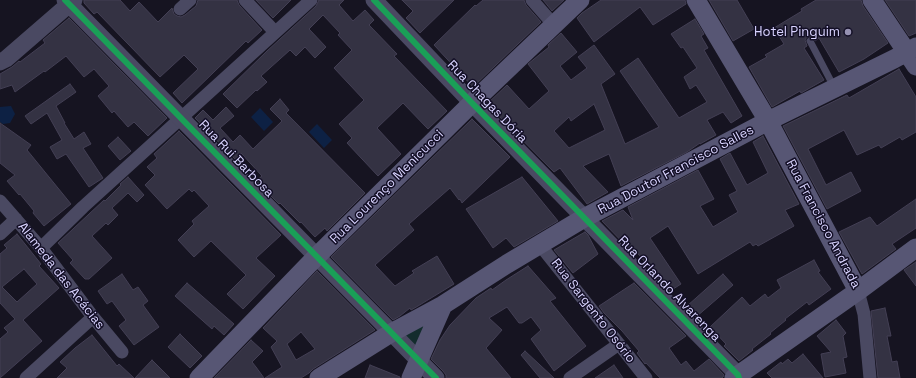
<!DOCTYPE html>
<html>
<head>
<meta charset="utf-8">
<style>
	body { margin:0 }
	canvas { display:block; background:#161421 }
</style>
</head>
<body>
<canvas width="916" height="378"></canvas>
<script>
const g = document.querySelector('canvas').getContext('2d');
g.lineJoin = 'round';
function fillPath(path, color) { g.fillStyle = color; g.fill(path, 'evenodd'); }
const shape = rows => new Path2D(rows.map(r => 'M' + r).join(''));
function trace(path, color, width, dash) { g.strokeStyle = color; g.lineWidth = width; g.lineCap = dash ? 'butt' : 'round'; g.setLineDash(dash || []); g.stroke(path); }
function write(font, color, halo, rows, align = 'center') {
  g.font = font + ' "Space Grotesk",sans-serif'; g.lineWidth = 3; g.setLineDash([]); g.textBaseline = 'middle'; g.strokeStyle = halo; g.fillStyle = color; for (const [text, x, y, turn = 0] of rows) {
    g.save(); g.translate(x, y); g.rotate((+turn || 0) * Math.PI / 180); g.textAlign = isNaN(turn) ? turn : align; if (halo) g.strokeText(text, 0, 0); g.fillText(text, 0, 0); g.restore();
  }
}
fillPath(shape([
	[429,317,414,348,399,336]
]), '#132c2d');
fillPath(shape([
	[11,106,15,114,10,123,3,124,0,122,0,107],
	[260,108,273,122,264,131,251,117],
	[317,124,332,140,324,148,309,132]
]), '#0d2144');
const building = shape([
	[84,0,120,0,130,11,139,2,158,22,172,8,174,14,177,16,181,17,185,15,196,6,198,0,237,0,239,5,262,30,248,43,246,41,182,103,173,93,198,69,184,55,160,77,97,12,94,14,84,3,84,0],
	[256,0,291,0,273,18,256,0],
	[319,0,344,0,339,5,353,21,365,10,374,20,369,25,397,54,394,56,447,111,428,129,403,103,377,128,401,154,378,176,347,143,352,138,339,124,364,100,334,68,352,50,338,35,340,33,323,15,309,29,326,47,315,58,305,47,296,56,290,50,261,76,267,82,257,91,256,90,237,108,223,94,267,51,316,6,319,0],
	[402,0,454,0,420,33,406,18,413,11,402,0],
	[483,0,524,0,526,5,541,22,473,87,434,45,475,5,476,6,483,0],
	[543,0,564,0,552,11,543,0],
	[601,0,685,0,686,4,653,25,640,7,594,42,577,18,582,13,601,0],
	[709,0,737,0,754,29,733,41,709,0],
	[816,0,861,0,863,6,888,43,864,59,839,72,819,38,815,41,812,37,807,37,805,40,807,46,804,48,824,80,801,93,800,91,772,107,749,67,767,57,765,55,784,44,774,28,802,11,801,9,816,0],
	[885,0,916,0,916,33,909,36,885,0],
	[69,18,167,118,148,136,134,122,128,127,114,111,112,113,98,96,109,86,94,69,84,77,66,56,45,72,44,71,15,92,12,85,0,89,0,74,12,67,19,61,20,62,45,43,43,40,69,18],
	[695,19,704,34,701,36,708,48,704,50,742,116,731,123,723,112,707,120,716,135,700,144,700,143,687,152,621,186,609,154,583,166,608,192,587,204,560,168,554,172,487,104,507,85,529,109,549,91,528,64,539,55,549,47,548,45,561,33,577,52,560,66,571,80,587,68,578,57,594,45,615,74,601,84,625,144,659,127,620,71,638,58,679,118,707,102,696,85,690,89,684,77,697,68,683,47,681,48,671,34,695,19],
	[594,104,605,130,569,148,554,131,569,117,571,121,594,104],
	[899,69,916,97,916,132,902,140,900,137,881,148,879,145,857,155,844,130,808,149,826,185,851,172,861,191,827,209,783,126,847,95,849,98,899,69],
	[70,84,76,92,56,106,65,123,64,123,74,139,84,132,91,144,83,148,103,178,89,187,66,154,57,159,50,147,62,140,47,113,31,124,25,116,70,84],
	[280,99,289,110,286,113,365,193,327,231,325,228,315,237,301,222,300,223,280,203,279,204,256,181,262,176,241,153,235,159,195,118,203,110,213,120,226,107,234,116,220,128,233,142,240,135,253,149,282,121,270,109,280,99],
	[472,119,510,157,462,203,460,199,459,200,450,188,409,224,414,230,375,265,395,286,414,273,412,271,437,256,454,284,418,306,411,310,410,308,400,316,393,320,331,257,472,119],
	[0,123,31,145,27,150,71,204,44,226,33,213,34,211,20,194,19,195,7,181,15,175,0,163,0,123],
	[179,131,281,235,256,258,275,276,243,309,227,294,246,275,211,241,194,257,178,240,194,224,192,221,209,206,194,190,192,192,189,189,167,209,145,185,155,175,147,167,157,158,154,154,179,131],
	[763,136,799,204,785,210,794,226,758,246,756,244,753,246,750,242,698,274,668,226,650,238,681,284,670,291,651,272,652,271,635,250,632,252,602,221,623,210,633,220,628,207,698,170,714,199,700,206,713,227,738,212,729,195,737,191,720,159,730,153,747,185,768,173,753,142,763,136],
	[118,137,131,151,120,160,108,146,118,137],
	[128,177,144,195,137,202,128,193,112,208,118,215,108,225,106,223,92,236,112,258,89,279,85,279,70,263,73,260,58,243,104,200,105,201,121,185,120,184,128,177],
	[522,177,558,221,514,247,506,238,493,248,466,209,522,177],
	[916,199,916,228,892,244,896,249,862,274,839,232,870,217,877,226,916,199],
	[585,232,588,235,598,254,573,273,554,250,585,232],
	[17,234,41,264,39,266,59,288,23,320,42,341,0,378,0,339,8,332,4,328,15,319,0,303,0,254,7,248,4,245,17,234],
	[24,269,37,284,17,302,2,287,24,269],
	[814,260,820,271,818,272,831,289,809,305,807,302,785,319,786,320,770,333,771,334,752,349,753,350,739,361,724,346,726,344,710,327,742,297,750,306,765,294,768,298,781,288,777,280,814,260],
	[916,262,916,286,904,270,916,262],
	[528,266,556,298,550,301,586,346,554,371,531,339,541,330,531,317,522,323,519,323,507,307,489,318,502,330,486,348,511,378,446,378,446,375,443,371,431,359,440,340,450,325,476,298,491,288,492,290,506,280,528,266],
	[317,271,375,330,313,369,309,373,301,378,265,378,282,367,271,347,277,341,263,328,317,271],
	[301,332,315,349,296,360,287,344,301,332],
	[122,274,133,290,138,287,148,301,143,305,159,327,134,345,119,326,126,320,112,301,107,304,98,291,122,274],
	[723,274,733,285,696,317,687,306,723,274],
	[187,283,234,324,224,335,214,326,212,329,175,296,187,283],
	[634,283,686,336,669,348,681,365,686,361,694,371,709,359,724,375,723,377,722,378,660,378,646,363,645,364,637,353,639,351,622,331,604,313,599,306,634,283],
	[885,308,891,336,887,336,892,362,897,361,900,378,878,378,871,311,885,308],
	[836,320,846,333,843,336,847,357,843,358,846,373,825,377,821,354,831,352,817,336,836,320],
	[180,334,202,356,190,368,168,347,180,334],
	[92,335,117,366,119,364,134,378,57,378,67,368,60,362,75,348,92,335],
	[251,340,263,351,252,362,256,367,264,378,214,378,251,340],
	[525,351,554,378,540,378,521,355,525,351],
	[803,354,823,378,772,378,767,373,781,362,782,364,788,359,792,363,803,354],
	[152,360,170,378,135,378,152,360],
	[370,365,400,377,400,378,365,378,370,365],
	[614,365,623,378,595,378,614,365]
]);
fillPath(building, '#343243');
trace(building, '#433f54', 1);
trace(shape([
	[810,41,834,87]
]), '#4a4962', 7);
trace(shape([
	[245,0,275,32],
	[532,0,554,25],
	[180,9,190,0],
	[0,201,41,248,93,317,122,352],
	[0,234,16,219],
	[540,245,646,378],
	[41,248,83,207,311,0],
	[858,291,864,314,870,378],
	[26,378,93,317],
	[570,378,619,344]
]), '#4a4962', 13);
trace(shape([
	[65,0,436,378],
	[374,0,472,103,738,375],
	[0,62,6,59,74,0]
]), '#4a4962', 17);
trace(shape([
	[696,0,768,121,858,291],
	[872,0,916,66],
	[199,378,316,257,472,103,580,0],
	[319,378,391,333,443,305,507,264,584,218,768,121,894,59,916,47],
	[411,378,443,305],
	[734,378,858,291,916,248]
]), '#575674', 19);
trace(shape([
	[65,0,436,378],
	[374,0,472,103,738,375,739,378]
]), '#1a9f57', 6);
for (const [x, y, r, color] of [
	[848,32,4,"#9591b1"]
]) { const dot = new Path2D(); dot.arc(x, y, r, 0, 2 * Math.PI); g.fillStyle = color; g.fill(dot); trace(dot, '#130f26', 1.5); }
write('13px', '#d9d4ff', '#130f26', [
	["Hotel Pinguim",840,32]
], 'right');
write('13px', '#d9d4ff', '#130f26', [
	["Rua Chagas Dória",487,102,46],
	["Rua Rui Barbosa",236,159,46],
	["Rua Doutor Francisco Salles",676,170,-28],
	["Rua Lourenço Menicucci",387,187,-45],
	["Rua Francisco Andrada",823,224,62],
	["Alameda das Acácias",61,276,52],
	["Rua Orlando Alvarenga",669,289,46],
	["Rua Sargento Osório",593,311,52]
]);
</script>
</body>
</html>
